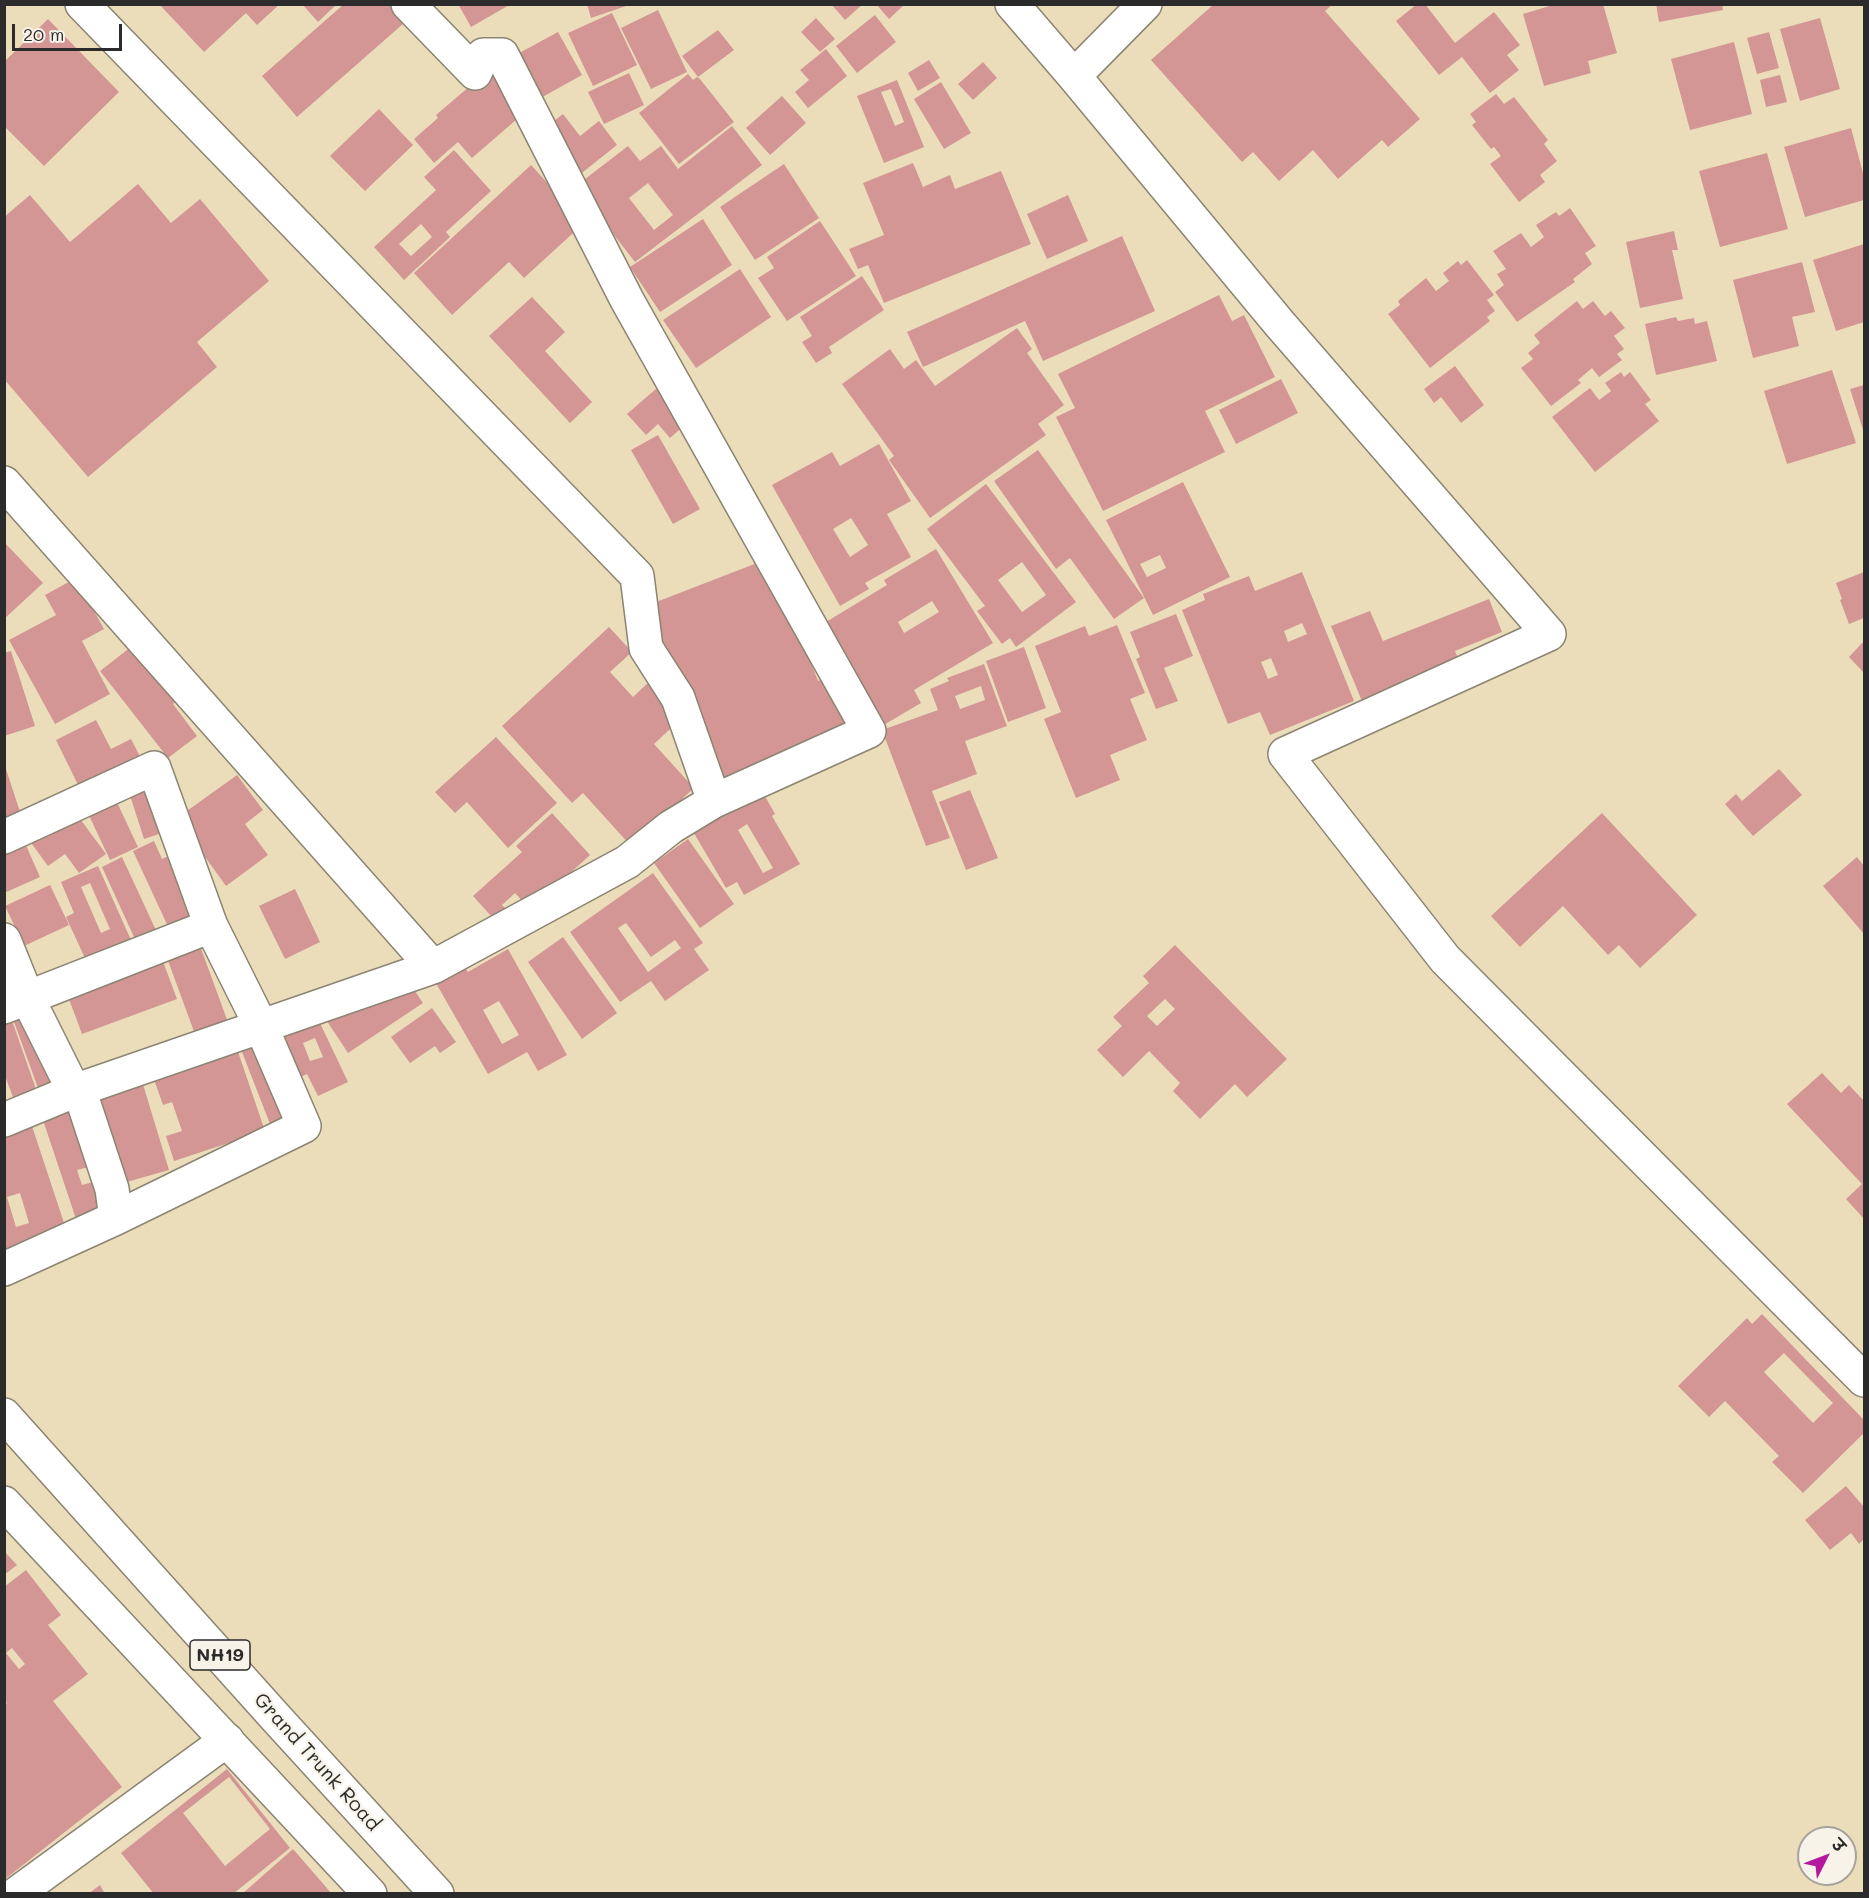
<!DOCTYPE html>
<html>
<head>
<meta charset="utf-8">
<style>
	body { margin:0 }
	#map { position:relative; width:1869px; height:1898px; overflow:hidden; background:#ebddba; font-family:Mali,"Playpen Sans Deva",sans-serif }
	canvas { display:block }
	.frame { position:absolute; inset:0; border:6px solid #2b2b2b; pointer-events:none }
	.north { position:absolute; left:1797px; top:1826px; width:60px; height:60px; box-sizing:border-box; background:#f7f3e8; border:2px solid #a5a39c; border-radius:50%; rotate:48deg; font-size:16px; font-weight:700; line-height:24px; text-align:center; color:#2b2b2b }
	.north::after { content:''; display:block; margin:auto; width:21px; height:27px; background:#b5179e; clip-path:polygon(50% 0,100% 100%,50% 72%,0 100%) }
	.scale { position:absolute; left:12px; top:24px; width:110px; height:27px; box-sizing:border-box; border:3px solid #2b2b2b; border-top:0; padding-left:8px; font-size:18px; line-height:21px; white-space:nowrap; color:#2b2b2b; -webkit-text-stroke:4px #f7f3e8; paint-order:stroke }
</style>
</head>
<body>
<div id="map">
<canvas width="1869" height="1898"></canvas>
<div class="frame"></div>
<div class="north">उ</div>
<div class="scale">20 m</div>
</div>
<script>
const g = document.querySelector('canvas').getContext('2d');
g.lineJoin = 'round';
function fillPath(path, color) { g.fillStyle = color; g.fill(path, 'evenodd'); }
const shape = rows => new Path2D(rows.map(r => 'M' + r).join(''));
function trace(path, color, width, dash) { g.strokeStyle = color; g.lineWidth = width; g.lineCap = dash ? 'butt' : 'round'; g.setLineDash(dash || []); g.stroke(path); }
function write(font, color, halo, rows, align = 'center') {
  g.font = font + ' Mali,sans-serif'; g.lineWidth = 4.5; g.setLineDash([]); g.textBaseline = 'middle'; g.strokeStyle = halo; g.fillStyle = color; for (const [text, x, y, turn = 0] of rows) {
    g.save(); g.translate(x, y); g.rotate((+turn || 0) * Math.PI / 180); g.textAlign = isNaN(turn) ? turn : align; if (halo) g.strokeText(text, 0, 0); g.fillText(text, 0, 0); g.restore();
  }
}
fillPath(shape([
	[159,4,280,4,257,25,246,13,204,52],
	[302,4,337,4,318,22],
	[344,4,402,4,412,16,297,117,262,76],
	[458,4,511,4,471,27],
	[587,4,629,4,629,5,591,18],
	[831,4,863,4,845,20],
	[876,4,905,4,889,19],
	[1214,4,1333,4,1325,11,1420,119,1388,147,1382,140,1338,179,1313,150,1279,181,1253,152,1242,162,1151,60],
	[1417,4,1425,4,1455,43,1494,12,1520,45,1507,55,1519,70,1490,93,1462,57,1439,75,1396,21],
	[1556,4,1603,4,1617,53,1588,61,1591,73,1544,86,1523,14],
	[1656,4,1722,4,1723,10,1659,22],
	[658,10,687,72,651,89,621,28],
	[612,13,637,65,593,86,568,33],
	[875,15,896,42,857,73,836,46],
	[816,18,835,39,820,52,801,32],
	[1820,18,1840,89,1800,101,1780,29],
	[48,19,119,92,44,166,4,126,4,62],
	[718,30,734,50,698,77,682,56],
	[558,32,582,75,537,100,512,57],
	[1769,32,1779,68,1757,74,1747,38],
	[1734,42,1752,114,1690,130,1671,59],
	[826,49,847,76,808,108,795,92,809,80,800,70],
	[929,60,940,78,918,91,908,73],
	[983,62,997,78,973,100,958,84],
	[497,63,524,113,472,158,458,142,434,163,414,139,438,118,436,115],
	[629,73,644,105,604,124,588,92],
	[688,74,693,80,697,77,700,79,734,122,679,164,639,113],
	[1780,75,1787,102,1766,107,1760,80],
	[897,80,924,147,884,163,857,96],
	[891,89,904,122,895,126,881,92],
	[941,82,971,133,944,149,914,99],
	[1496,94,1504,104,1514,97,1548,140,1544,144,1557,161,1540,175,1545,182,1519,202,1490,164,1501,156,1494,147,1491,149,1472,125,1476,122,1470,114],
	[782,96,806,123,770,155,746,128],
	[379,109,413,145,365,191,330,156],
	[563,114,580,136,599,121,617,145,578,176,542,130],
	[732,126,762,165,635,262,576,186,628,146,640,161,661,146,678,169],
	[648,183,673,215,654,230,629,198],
	[1851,128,1864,177,1864,200,1805,217,1784,147],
	[454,150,491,191,446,232,450,237,404,280,374,247,436,190,424,177],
	[421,224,432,237,411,256,399,244],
	[1767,153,1788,229,1720,247,1699,171],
	[913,163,923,187,950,175,955,189,1001,171,1031,244,884,303,868,265,858,269,849,249,884,235,863,183],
	[784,164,819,218,755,260,720,207],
	[531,165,584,223,524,278,509,262,452,315,414,273],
	[138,184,171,223,200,199,269,281,197,342,217,367,88,477,4,379,4,217,30,195,70,242],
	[1068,195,1088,241,1047,259,1027,214],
	[1570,208,1596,246,1585,253,1592,264,1573,279,1575,282,1517,322,1495,292,1504,285,1497,274,1506,269,1493,251,1521,233,1531,247,1544,237,1536,225,1556,212,1559,216],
	[703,219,732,265,660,312,630,267],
	[820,221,856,276,787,321,758,278,774,268,767,257],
	[1674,231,1678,250,1672,250,1683,299,1640,308,1626,242],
	[1122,236,1155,311,1043,361,1025,321,923,367,907,332],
	[1864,244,1864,322,1836,331,1813,260],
	[1467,260,1494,295,1487,300,1495,311,1487,317,1490,321,1430,368,1388,314,1400,305,1398,301,1426,278,1436,291,1449,281,1443,273,1458,261,1461,265],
	[1802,262,1815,312,1792,317,1799,346,1753,358,1733,280],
	[740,269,771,317,696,368,663,320],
	[862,276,884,310,829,347,832,353,816,363,802,342,812,336,800,317],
	[1219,295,1232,321,1244,315,1275,377,1205,411,1225,452,1103,511,1056,417,1075,408,1058,374],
	[532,297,565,332,545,351,592,402,570,423,489,336],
	[1577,301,1583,309,1593,301,1605,316,1611,311,1625,328,1614,336,1624,349,1617,354,1622,360,1599,377,1592,368,1578,380,1581,383,1551,406,1521,368,1533,359,1528,353,1540,343,1534,335],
	[1676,317,1678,321,1694,318,1695,324,1707,321,1717,361,1656,375,1645,324],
	[1017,328,1032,349,1027,353,1064,405,1038,424,1046,435,930,518,889,460,894,456,842,384,890,349,904,369,916,360,935,386],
	[1455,366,1484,405,1461,423,1441,397,1434,403,1424,389],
	[1832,370,1856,443,1787,464,1764,391],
	[1621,372,1624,377,1630,372,1651,400,1645,404,1659,421,1595,472,1552,417,1590,388,1599,400,1611,391,1605,383],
	[1281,379,1298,413,1236,444,1219,410],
	[1864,385,1864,433,1850,389],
	[657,388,687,423,670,438,658,424,646,435,627,414],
	[658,435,700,509,673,524,631,450],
	[879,444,911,501,887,514,911,557,865,583,869,589,840,606,772,485,832,452,840,466],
	[851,518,868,545,850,557,833,529],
	[1038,450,1144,598,1114,619,1070,558,1056,569,994,481],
	[1183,482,1230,577,1153,615,1106,520],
	[1160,555,1166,568,1147,577,1140,564],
	[986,484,1076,602,1016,647,1010,638,1002,644,977,611,985,606,927,529],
	[1022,562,1046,595,1022,612,998,580],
	[4,542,43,583,4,619],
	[936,549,993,643,914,690,921,703,882,726,821,625,887,585,884,580],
	[932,601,939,612,904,633,898,622],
	[770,558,818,681,830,676,851,732,716,784,649,630,651,604],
	[1302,572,1354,701,1270,735,1260,712,1228,724,1182,610,1205,600,1203,594,1249,576,1255,591],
	[1302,623,1307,634,1288,642,1284,631],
	[1271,658,1278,675,1268,679,1261,662],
	[1864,572,1864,618,1849,624,1840,600,1842,599,1836,583],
	[76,578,104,629,82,641,110,694,55,724,9,640,56,615,45,595],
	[1489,599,1502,632,1455,651,1458,658,1408,678,1411,687,1364,706,1331,626,1370,611,1383,641],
	[1176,614,1193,656,1164,668,1178,701,1156,709,1136,659,1140,657,1130,632],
	[1117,625,1145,693,1130,699,1147,740,1110,755,1120,780,1076,798,1044,719,1061,712,1035,646,1085,626,1089,636],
	[609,627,632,652,610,672,633,697,650,681,683,717,654,744,694,788,631,846,583,793,572,803,502,726],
	[140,640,184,696,173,704,197,736,168,758,100,671],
	[1864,641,1864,673,1849,657],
	[1024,647,1046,708,1008,722,986,661],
	[11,651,35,726,4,736,4,653],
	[984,664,1007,726,965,741,977,774,932,791,950,838,926,846,882,730,938,710,930,689,949,681,947,678],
	[981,686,985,700,960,709,955,696],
	[96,720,111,749,131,739,145,766,84,797,56,740],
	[496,737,557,803,508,848,467,802,455,813,435,792],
	[4,763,22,818,4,824],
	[1779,769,1802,795,1753,836,1725,804,1736,794,1742,801],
	[159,773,177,828,144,839,126,783],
	[237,775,263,810,245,824,268,855,226,886,177,818],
	[761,789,775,814,772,816,800,864,744,895,737,882,726,888,691,828],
	[747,824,773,868,763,873,738,830],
	[970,790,998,858,966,870,939,802],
	[113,794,138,847,110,860,85,807],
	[72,808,106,854,79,873,65,854,48,866,29,840],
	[552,813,590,855,554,888,527,906,515,893,502,905,514,917,502,928,473,896,522,852,516,846],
	[1602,813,1697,915,1640,968,1619,945,1608,955,1563,906,1520,947,1491,916],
	[21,834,40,877,4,893,4,841],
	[688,839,734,904,700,928,654,863],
	[154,841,162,859,177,852,207,917,171,933,133,851],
	[122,857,160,939,139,948,102,867],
	[1857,857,1864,866,1864,934,1823,886],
	[98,866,135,949,90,969,66,917,74,913,61,882],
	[90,883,110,929,101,933,81,887],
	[653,873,703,943,694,949,709,970,665,1001,651,981,620,1002,570,932],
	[626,923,651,957,675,940,681,948,648,972,618,928],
	[50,885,69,925,24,946,5,906],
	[295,889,320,942,285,959,259,906],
	[196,935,229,1025,196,1037,163,947],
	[563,937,617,1013,582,1039,528,962],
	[1175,945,1287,1059,1247,1097,1235,1084,1200,1119,1173,1091,1180,1083,1149,1051,1123,1077,1097,1050,1122,1026,1113,1017,1149,983,1143,976],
	[1165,999,1175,1009,1157,1026,1147,1016],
	[158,948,177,999,82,1034,63,983],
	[508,949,567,1055,538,1071,527,1052,488,1074,433,978,461,961,468,972],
	[499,1001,519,1035,502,1044,483,1010],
	[395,961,423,1003,348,1053,315,1003,357,987],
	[46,995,78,1086,42,1099,9,1008],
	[310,1002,348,1082,318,1096,307,1074,288,1083,261,1024],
	[315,1038,323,1057,310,1061,303,1043],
	[432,1008,456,1042,440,1053,435,1046,410,1063,391,1037],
	[9,1012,37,1092,14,1100,4,1073,4,1014],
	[257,1025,292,1116,270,1124,235,1034],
	[235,1043,265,1131,174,1161,166,1136,182,1131,172,1102,163,1105,151,1071],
	[138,1068,169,1170,116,1185,87,1092],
	[1822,1073,1841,1093,1849,1085,1864,1101,1864,1219,1846,1199,1862,1184,1787,1104],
	[79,1102,110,1211,77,1222,41,1114],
	[89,1167,93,1182,82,1185,77,1170],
	[30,1120,67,1232,4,1252,4,1128],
	[20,1193,29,1223,16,1227,7,1197],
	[1762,1314,1864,1420,1864,1433,1803,1493,1772,1462,1779,1456,1725,1401,1709,1417,1678,1386,1747,1318,1752,1324],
	[1784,1353,1833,1403,1813,1423,1764,1372],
	[1846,1486,1864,1507,1864,1539,1859,1544,1851,1533,1830,1550,1805,1520],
	[4,1551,17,1565,4,1575],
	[26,1570,61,1615,48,1625,88,1674,53,1701,122,1787,4,1880,4,1705,7,1703,4,1699,4,1587],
	[12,1648,25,1664,19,1669,6,1653],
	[227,1769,290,1848,233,1894,154,1894,121,1853],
	[229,1777,270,1829,225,1866,183,1813],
	[293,1849,332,1894,242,1894],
	[100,1885,105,1894,88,1894]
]), '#d39695');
const minor = shape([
	[82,4,637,576,646,648,678,698,714,801],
	[1012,4,1074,76,1279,323,1549,634,1285,754,1445,959,1864,1380],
	[1074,76,1145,4],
	[4,483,433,967,627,862,671,827,714,801,869,731,627,300,502,55,483,55,475,73,408,4],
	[4,837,154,768,211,926,261,1026,304,1126,116,1218,4,1269],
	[4,940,27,997,74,1091,83,1101,112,1189,116,1218],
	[4,1007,211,926],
	[4,1120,74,1091,433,967],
	[16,1894,227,1740]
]);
const highway = shape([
	[4,1415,277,1719,437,1894],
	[4,1503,370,1894]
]);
trace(minor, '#8b8472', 36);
trace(highway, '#8b8472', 36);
trace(minor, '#fff', 33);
trace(highway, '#fff', 33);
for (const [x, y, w] of [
	[220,1655,60]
]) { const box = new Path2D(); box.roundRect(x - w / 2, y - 15, w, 30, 4.5); g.fillStyle = '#f7f3e8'; g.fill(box); trace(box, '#2b2b2b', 1.5); }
write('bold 18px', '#2b2b2b', null, [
	["NH19",220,1655]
]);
write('20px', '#2b2b2b', '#f7f3e8', [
	["Grand Trunk Road",317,1762,48]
]);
</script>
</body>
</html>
